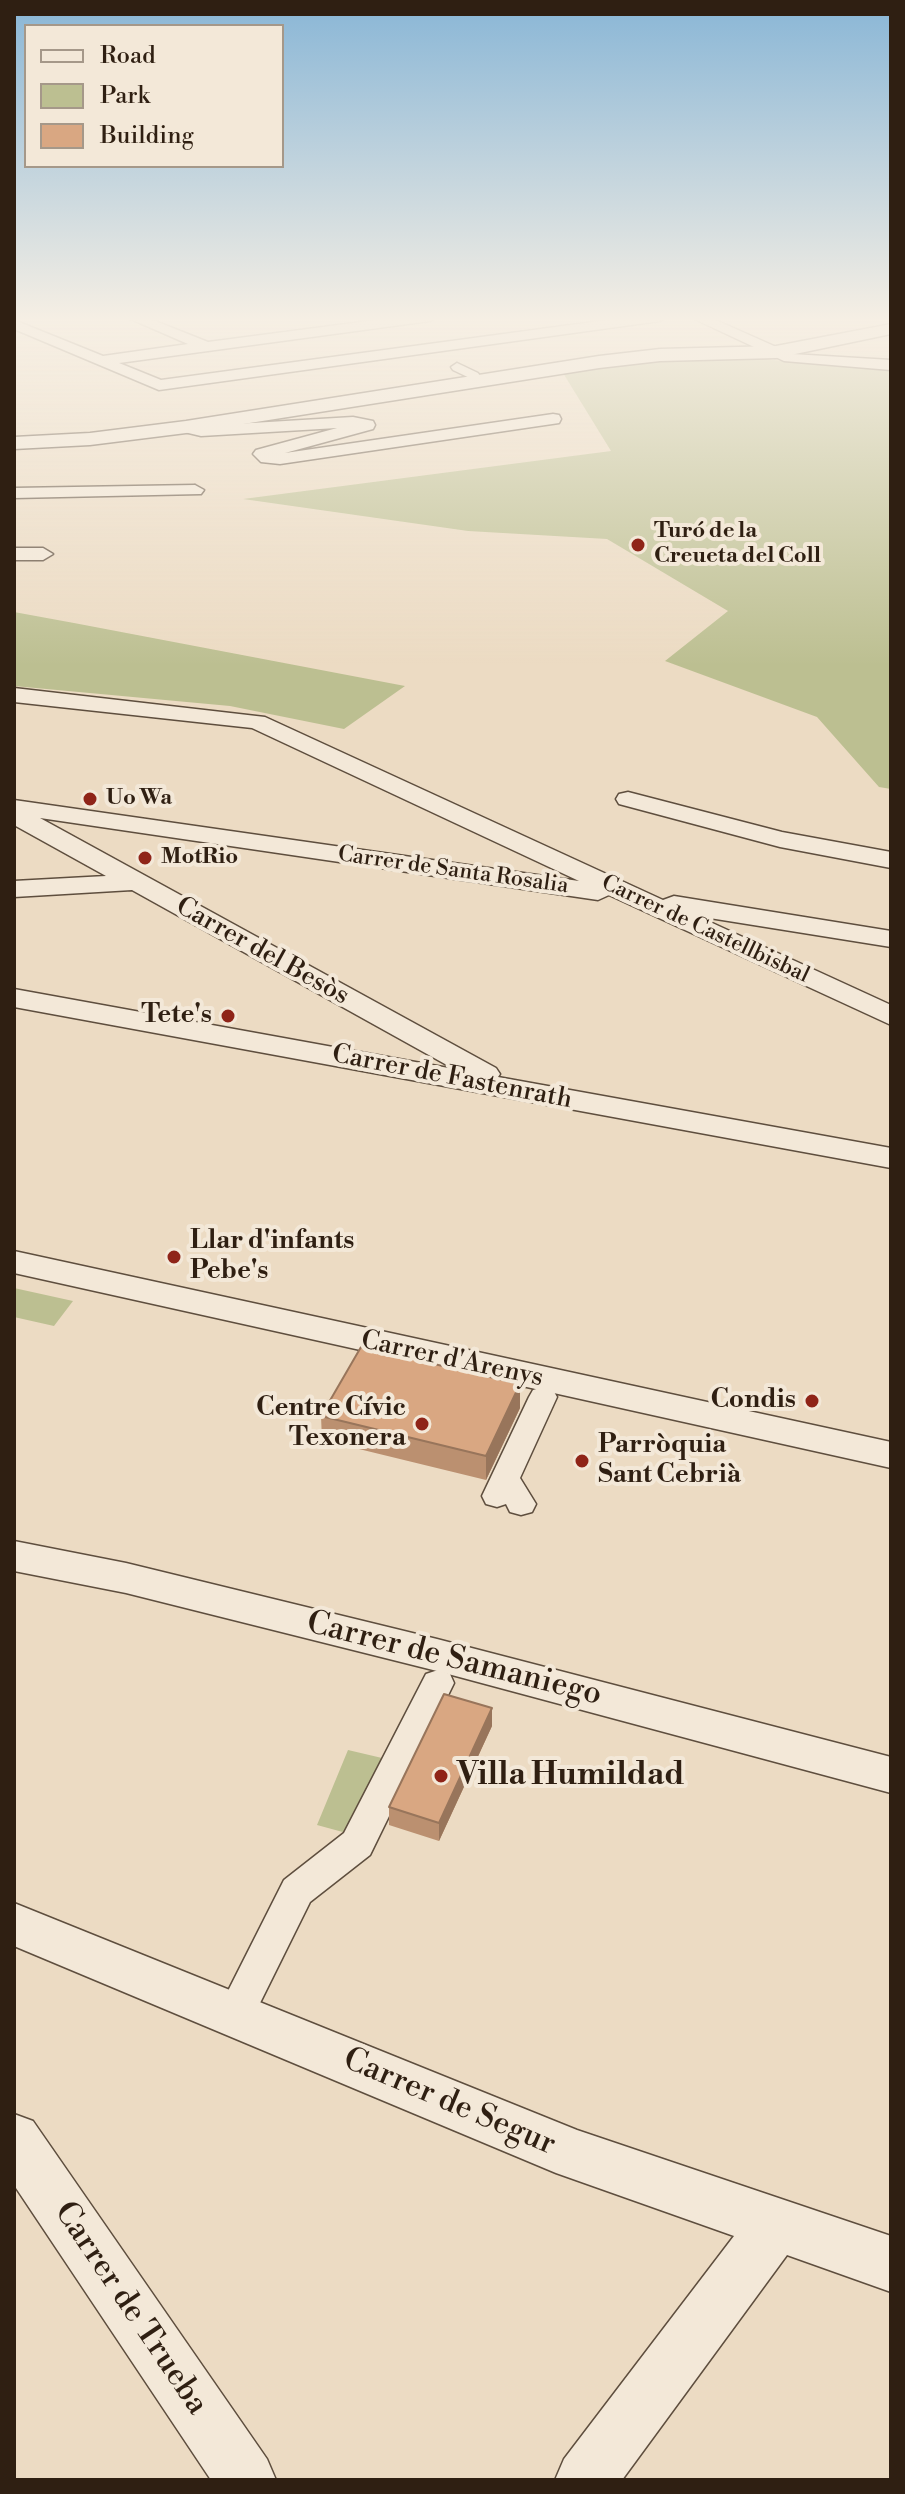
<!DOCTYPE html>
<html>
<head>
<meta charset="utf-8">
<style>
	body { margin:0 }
	#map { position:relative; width:905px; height:2494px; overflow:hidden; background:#ecdbc3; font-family:"Libre Bodoni",serif }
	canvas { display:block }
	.frame { position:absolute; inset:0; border:16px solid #2f1f12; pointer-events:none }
	.legend { position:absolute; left:24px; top:24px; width:260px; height:144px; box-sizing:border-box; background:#f3e8d8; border:2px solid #a59889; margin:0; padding:10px 14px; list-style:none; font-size:24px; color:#2f1f12 }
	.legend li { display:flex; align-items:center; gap:16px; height:40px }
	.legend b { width:40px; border:2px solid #a59889 }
</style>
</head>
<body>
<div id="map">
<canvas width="905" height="2494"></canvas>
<div class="frame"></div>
<ul class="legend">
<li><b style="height:10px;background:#f3e8d8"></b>Road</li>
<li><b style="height:22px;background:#bcbf91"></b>Park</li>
<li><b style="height:22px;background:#d9a782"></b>Building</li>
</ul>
</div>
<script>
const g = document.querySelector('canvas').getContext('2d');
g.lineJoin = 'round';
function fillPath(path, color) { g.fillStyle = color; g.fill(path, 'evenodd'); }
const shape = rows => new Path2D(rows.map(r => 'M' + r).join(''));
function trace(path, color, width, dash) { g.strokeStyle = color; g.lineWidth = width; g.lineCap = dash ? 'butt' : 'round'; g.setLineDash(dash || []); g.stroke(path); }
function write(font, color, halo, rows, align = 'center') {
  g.font = font + ' "Libre Bodoni",serif'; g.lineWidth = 8; g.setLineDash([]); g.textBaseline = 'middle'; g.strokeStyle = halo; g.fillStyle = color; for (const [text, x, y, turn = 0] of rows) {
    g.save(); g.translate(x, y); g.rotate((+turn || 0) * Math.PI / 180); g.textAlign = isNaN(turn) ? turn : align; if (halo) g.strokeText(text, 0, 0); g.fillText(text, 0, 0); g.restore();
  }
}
fillPath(shape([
	[666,358,763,359,849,367,891,367,891,789,879,787,817,717,665,661,728,611,607,539,468,531,243,499,611,451,563,373],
	[14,612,74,623,405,686,344,729,230,706,14,686],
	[14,1288,73,1301,54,1326,14,1317],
	[348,1750,382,1758,350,1834,317,1825]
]), '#bcbf91');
const pedestrian = shape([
	[457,363,478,373,480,376,474,380,453,370,451,367,457,363],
	[543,1387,553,1390,557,1397,520,1478,536,1504,532,1512,521,1515,510,1512,506,1504,497,1507,486,1504,482,1496,529,1397,533,1390,543,1387],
	[438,1670,450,1674,454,1683,370,1855,310,1902,260,2003,247,2008,234,2003,228,1991,284,1880,344,1833,426,1674,438,1670]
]);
const minor = shape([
	[126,317,145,317,208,342,399,317,437,317,430,321,119,363,161,380,630,317,667,317,660,321,159,390,14,329,14,320,103,356,188,344,126,317],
	[690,317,709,317,792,354,891,360,891,370,784,361,690,317],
	[553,414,559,415,561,419,559,423,280,464,261,462,253,454,256,450,337,428,201,436,180,431,178,427,186,422,201,426,353,417,373,421,375,425,373,429,285,453,553,414],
	[195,485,204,490,201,494,14,498,14,488,195,485],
	[14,548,43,548,53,554,43,560,14,560,14,548],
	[14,688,265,717,663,900,674,896,891,931,891,947,697,916,891,1005,891,1025,609,895,598,900,40,818,496,1068,500,1074,498,1077,891,1148,891,1168,14,1007,14,989,454,1069,132,890,14,897,14,881,106,876,14,825,14,800,579,881,252,728,14,702,14,688],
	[628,792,782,832,891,852,891,868,780,847,619,804,616,799,619,794,628,792],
	[14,1251,891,1442,891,1468,14,1273,14,1251],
	[14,1541,126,1563,437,1639,891,1757,891,1793,437,1671,126,1593,14,1571,14,1541],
	[14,1903,577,2130,891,2236,891,2292,787,2255,622,2480,555,2480,564,2459,734,2236,556,2173,14,1946,14,1903],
	[14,2114,33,2121,267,2459,276,2480,211,2480,14,2185,14,2114]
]);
const tertiary = shape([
	[891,324,891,334,776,358,660,361,599,368,186,433,90,445,14,449,14,437,90,433,186,421,599,356,660,349,776,346,891,324]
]);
trace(pedestrian, '#5e4e3e', 3);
trace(minor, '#5e4e3e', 3);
trace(tertiary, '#5e4e3e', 3);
fillPath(pedestrian, '#f3e8d8');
fillPath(minor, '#f3e8d8');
fillPath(tertiary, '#f3e8d8');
fillPath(shape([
	[520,1384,520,1408,486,1480,322,1440,321,1416],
	[492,1708,492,1726,439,1841,389,1825,389,1807]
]), '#bb9070');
fillPath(shape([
	[520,1384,520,1408,486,1480,486,1456],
	[492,1708,492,1726,439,1841,439,1823]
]), '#98755b');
const building = shape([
	[361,1347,520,1384,486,1456,321,1416,361,1347],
	[444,1694,492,1708,439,1823,389,1807,444,1694]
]);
fillPath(building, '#d9a782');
trace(building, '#98755b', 2);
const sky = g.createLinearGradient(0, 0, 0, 666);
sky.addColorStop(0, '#89b6d6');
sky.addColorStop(0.48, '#f6efe4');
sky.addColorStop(1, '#f6efe400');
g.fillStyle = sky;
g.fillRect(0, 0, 905, 666);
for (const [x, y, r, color] of [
	[638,545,8,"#8f2418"],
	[90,799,8,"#8f2418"],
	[145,858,8,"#8f2418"],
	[228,1016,8,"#8f2418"],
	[174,1257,8,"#8f2418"],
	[812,1401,8,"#8f2418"],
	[422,1424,8,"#8f2418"],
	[582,1461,8,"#8f2418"],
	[441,1776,8,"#8f2418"]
]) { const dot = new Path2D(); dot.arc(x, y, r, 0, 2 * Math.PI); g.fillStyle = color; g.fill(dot); trace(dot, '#f3e8d8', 3); }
write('bold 22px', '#2f1f12', '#f3e8d8', [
	["Turó de la",654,532],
	["Creueta del Coll",654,557],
	["Uo Wa",106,799],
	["MotRio",161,858]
], 'left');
write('22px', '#2f1f12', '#f3e8d8', [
	["Carrer de Santa Rosalia",453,871,8],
	["Carrer de Castellbisbal",705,930,25]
]);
write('26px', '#2f1f12', '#f3e8d8', [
	["Carrer del Besòs",262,952,29],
	["Carrer de Fastenrath",452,1078,11],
	["Carrer d'Arenys",452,1360,12]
]);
write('bold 26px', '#2f1f12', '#f3e8d8', [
	["Tete's",212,1016],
	["Llar d'infants",190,1242,"left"],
	["Pebe's",190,1272,"left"],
	["Condis",796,1401],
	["Centre Cívic",406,1409],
	["Texonera",406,1439],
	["Parròquia",598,1446,"left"],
	["Sant Cebrià",598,1476,"left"]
], 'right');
write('32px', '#2f1f12', '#f3e8d8', [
	["Carrer de Samaniego",454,1660,14],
	["Carrer de Segur",449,2103,23],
	["Carrer de Trueba",130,2309,56]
]);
write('bold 32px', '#2f1f12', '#f3e8d8', [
	["Villa Humildad",457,1776]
], 'left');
</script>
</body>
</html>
